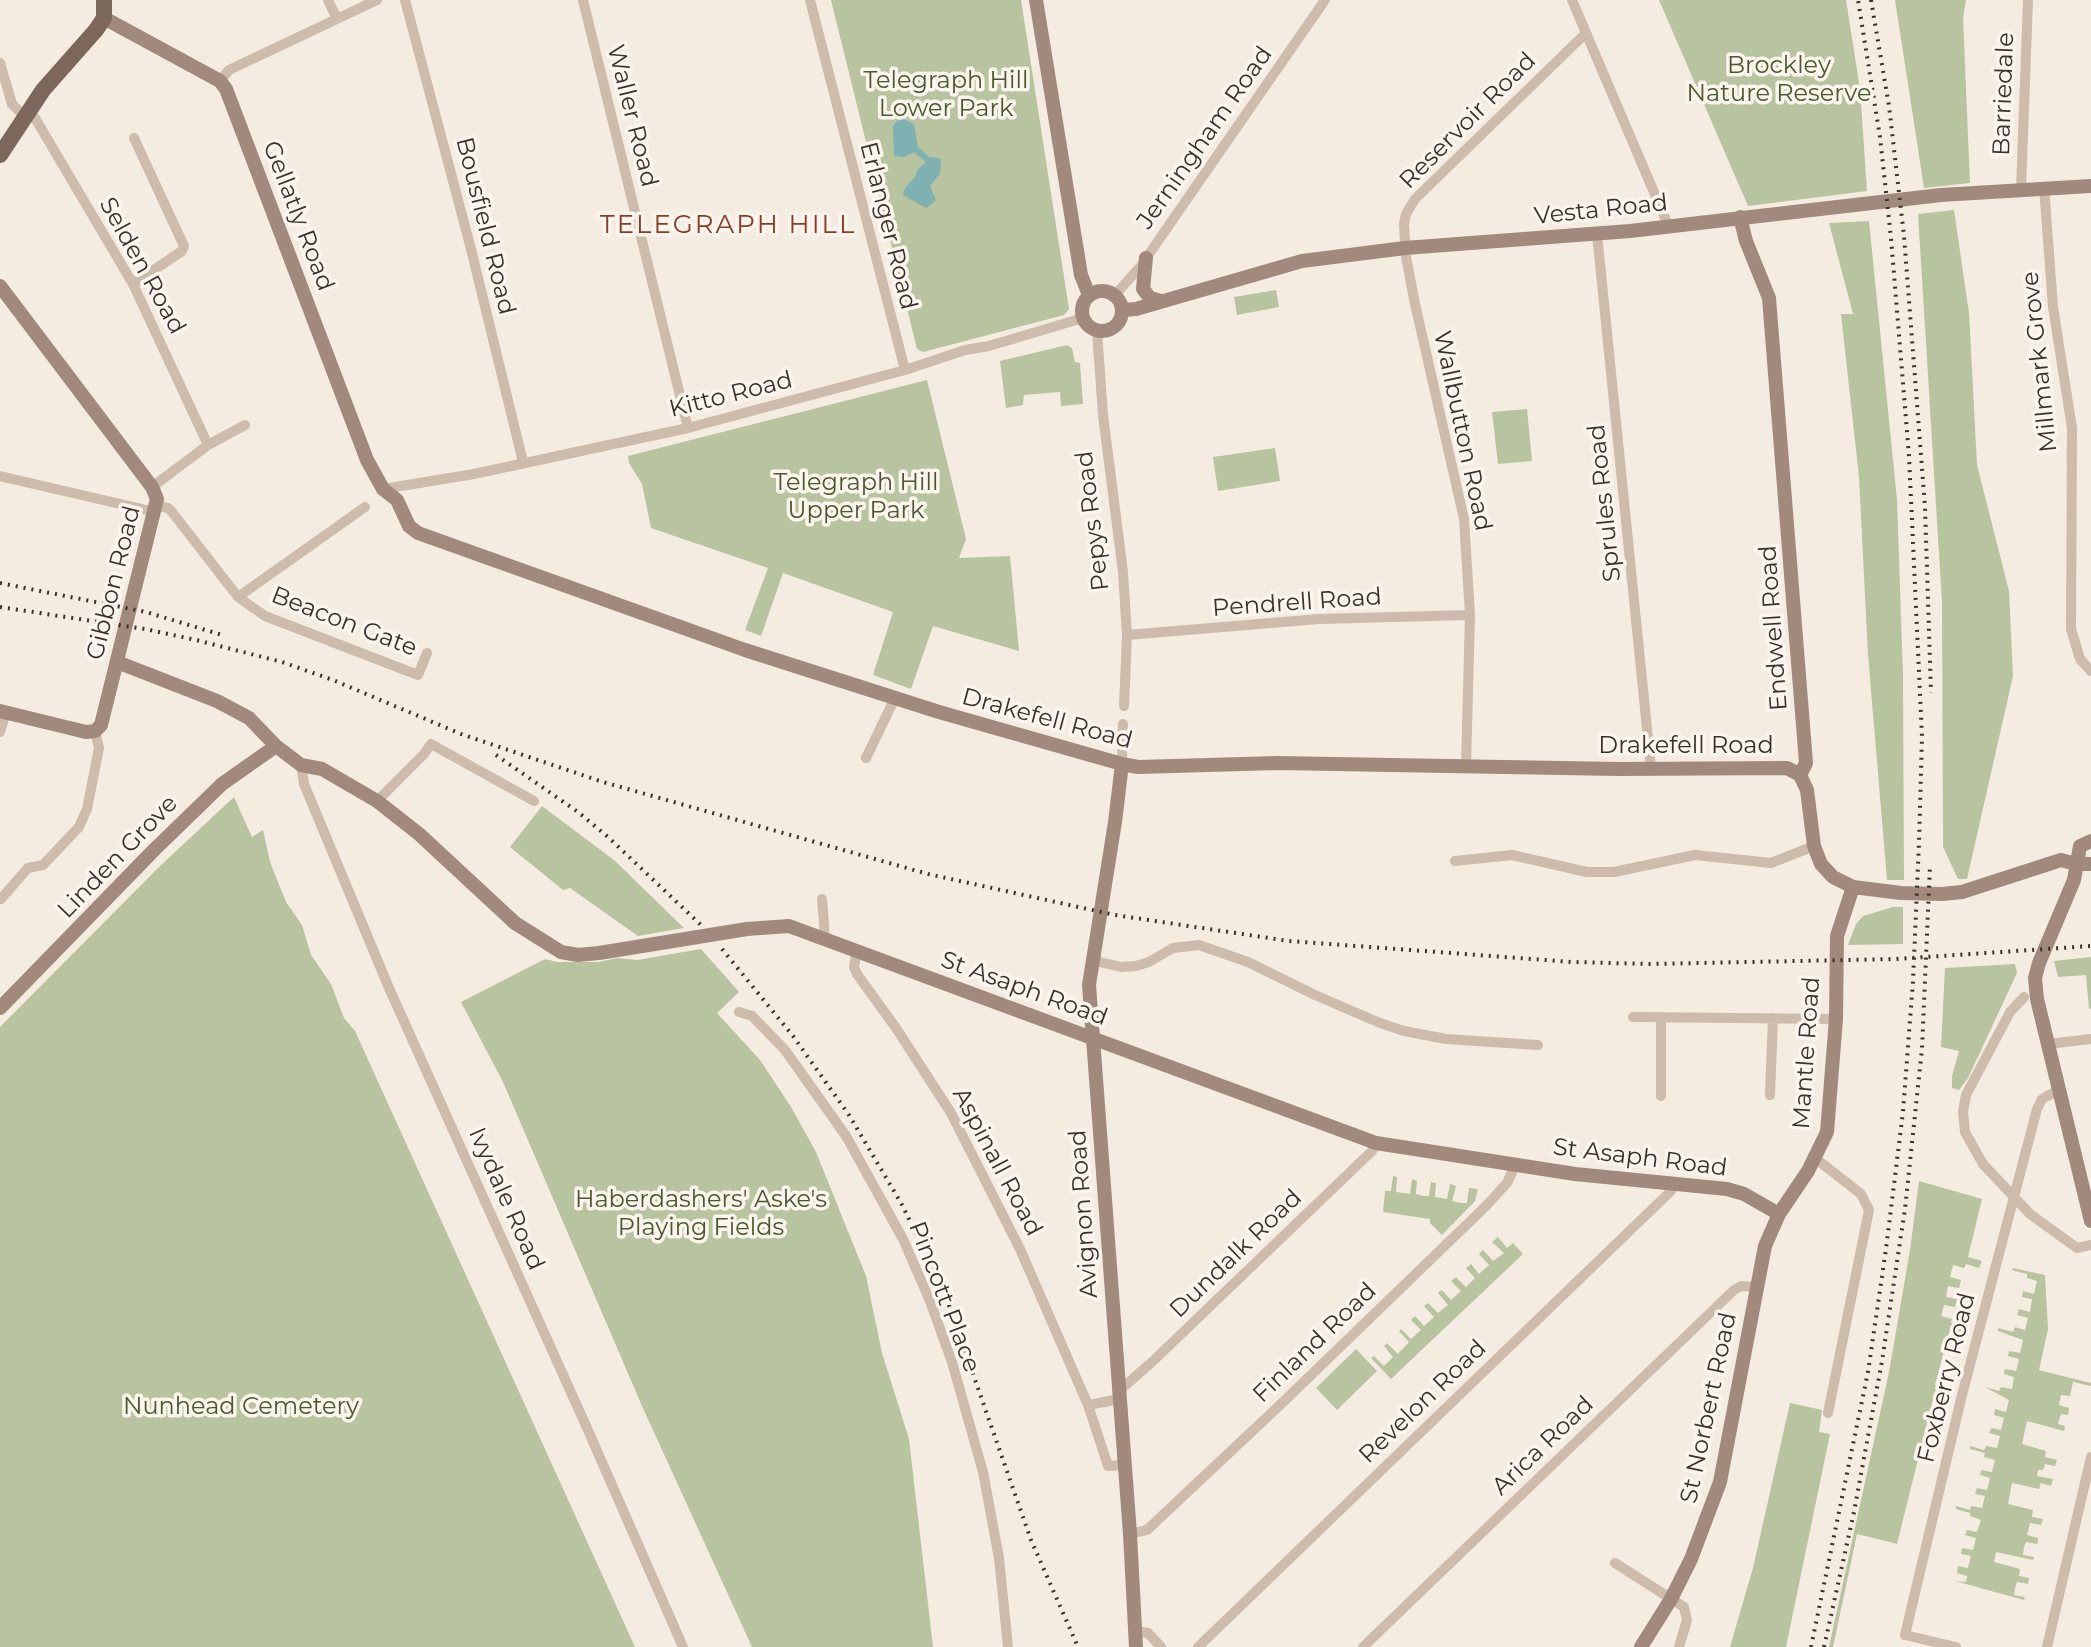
<!DOCTYPE html>
<html>
<head>
<meta charset="utf-8">
<style>
	body { margin:0 }
	canvas { display:block; background:#f4ebe1 }
</style>
</head>
<body>
<canvas width="2091" height="1647"></canvas>
<script>
const g = document.querySelector('canvas').getContext('2d');
g.lineJoin = 'round';
function fillPath(path, color) { g.fillStyle = color; g.fill(path, 'evenodd'); }
const shape = rows => new Path2D(rows.map(r => 'M' + r).join(''));
function trace(path, color, width, dash) { g.strokeStyle = color; g.lineWidth = width; g.lineCap = dash ? 'butt' : 'round'; g.setLineDash(dash || []); g.stroke(path); }
function write(font, color, halo, rows, align = 'center') {
  g.font = font + ' Montserrat,sans-serif'; g.lineWidth = 7; g.setLineDash([]); g.textBaseline = 'middle'; g.strokeStyle = halo; g.fillStyle = color; for (const [text, x, y, turn = 0] of rows) {
    g.save(); g.translate(x, y); g.rotate((+turn || 0) * Math.PI / 180); g.textAlign = isNaN(turn) ? turn : align; if (halo) g.strokeText(text, 0, 0); g.fillText(text, 0, 0); g.restore();
  }
}
fillPath(shape([
	[831,0,1021,0,1069,309,1064,315,923,352,917,349],
	[1659,0,1846,0,1860,89,1867,191,1748,206],
	[1895,0,1966,0,1963,18,1970,183,1924,188],
	[1954,210,1969,313,1977,465,2009,591,2013,676,1967,879,1958,879,1943,847,1942,602,1918,214],
	[1869,221,1897,500,1903,675,1904,880,1887,880,1868,655,1859,477,1841,314,1853,314,1829,223],
	[1276,290,1279,307,1237,315,1234,297],
	[1067,345,1072,348,1075,362,1080,363,1083,404,1061,406,1060,392,1024,395,1023,405,1006,408,1000,361],
	[927,380,966,539,959,558,1010,556,1019,651,933,626,911,689,873,675,893,612,783,573,761,636,745,630,768,568,651,528,642,484,629,463,628,456],
	[1527,409,1532,461,1498,464,1492,412],
	[1275,448,1280,481,1218,491,1213,457],
	[234,797,252,837,263,830,270,862,286,902,302,925,311,955,331,984,344,1018,355,1031,635,1647,0,1647,0,1027,160,866],
	[542,806,614,860,684,928,638,936,570,888,563,890,510,847],
	[1893,907,1903,907,1903,944,1848,945,1856,924,1863,916],
	[701,949,739,992,717,1013,760,1060,791,1107,816,1152,866,1276,882,1353,909,1439,933,1647,752,1647,642,1406,503,1082,461,1002,545,959,557,962,599,962,617,958,637,960],
	[2091,957,2091,1009,2089,1009,2086,975,2058,977,2054,961],
	[2015,964,2017,973,1968,1078,1959,1090,1952,1088,1952,1076,1959,1051,1941,1047,1945,968],
	[1393,1176,1397,1177,1396,1192,1404,1193,1410,1194,1412,1179,1417,1181,1416,1194,1423,1196,1429,1196,1431,1182,1436,1183,1435,1197,1447,1199,1450,1184,1456,1186,1452,1201,1460,1203,1467,1203,1469,1188,1478,1189,1475,1201,1442,1235,1430,1223,1430,1219,1383,1212,1385,1191,1391,1191],
	[1919,1181,1982,1199,1968,1257,1982,1261,1979,1268,1966,1264,1964,1268,1953,1265,1950,1277,1961,1280,1959,1288,1948,1286,1946,1297,1957,1299,1955,1307,1944,1305,1941,1316,1952,1319,1951,1323,1965,1327,1963,1334,1949,1332,1935,1385,1950,1389,1949,1394,1935,1391,1897,1544,1857,1534,1833,1647,1829,1647,1889,1372,1910,1250],
	[1498,1237,1507,1248,1513,1243,1523,1254,1391,1379,1371,1358,1374,1356,1384,1366,1393,1357,1384,1346,1387,1343,1398,1354,1409,1342,1399,1331,1401,1329,1411,1339,1421,1330,1411,1320,1415,1316,1424,1326,1434,1317,1424,1306,1428,1303,1438,1313,1448,1305,1438,1293,1440,1291,1442,1290,1451,1300,1461,1291,1451,1281,1456,1277,1466,1287,1475,1278,1466,1268,1469,1266,1471,1264,1479,1274,1489,1265,1479,1254,1483,1250,1493,1261,1504,1253,1492,1242],
	[2013,1268,2045,1275,2048,1329,2039,1370,2091,1383,2091,1386,2073,1382,2070,1396,2061,1395,2059,1405,2069,1408,2068,1415,2061,1414,2058,1424,2065,1426,2064,1431,2027,1421,2022,1444,2046,1451,2045,1457,2057,1460,2055,1466,2045,1464,2043,1470,2038,1470,2037,1476,2053,1479,2051,1486,2041,1483,2039,1489,2012,1483,2008,1504,2033,1510,2032,1517,2043,1519,2041,1525,2030,1523,2027,1535,2038,1538,2038,1542,2037,1544,2026,1542,2024,1547,2023,1555,2034,1557,2033,1560,1996,1552,1994,1562,2020,1569,2019,1576,2029,1578,2028,1584,2017,1582,2015,1588,2014,1595,2025,1597,2024,1600,1955,1581,1966,1582,1967,1576,1957,1573,1958,1566,1968,1568,1971,1556,1961,1554,1962,1548,1973,1550,1976,1538,1965,1535,1967,1530,1977,1532,1981,1520,1970,1516,1970,1513,1956,1509,1956,1506,1970,1510,1971,1506,1982,1508,1985,1496,1975,1494,1977,1488,1987,1490,1990,1478,1980,1475,1981,1470,1992,1472,1995,1460,1984,1457,1985,1453,1970,1449,1970,1446,1984,1450,1986,1446,1997,1448,2000,1436,1989,1433,1990,1431,1991,1428,2001,1430,2004,1418,1994,1415,1995,1409,2006,1412,2009,1400,1985,1387,1999,1391,2001,1387,2012,1389,2014,1377,2004,1374,2004,1372,2005,1369,2016,1371,2019,1359,2008,1356,2009,1351,2020,1353,2023,1340,1998,1331,1998,1328,2013,1332,2015,1327,2025,1330,2028,1318,2017,1315,2019,1309,2030,1312,2032,1299,2022,1297,2023,1291,2034,1294,2037,1281,2027,1278,2027,1274,2012,1270],
	[1356,1349,1377,1371,1337,1410,1316,1388],
	[1790,1403,1822,1410,1819,1432,1830,1434,1786,1647,1730,1647,1753,1568]
]), '#b8c4a0');
fillPath(shape([
	[904,119,914,124,918,147,929,157,939,158,941,161,940,174,930,186,936,200,926,208,903,195,905,188,915,177,918,169,926,162,914,152,904,157,894,156,893,126,897,121]
]), '#7fb0b2');
trace(shape([
	[328,0,337,19],
	[405,0,471,249,523,462],
	[583,0,688,428],
	[810,0,905,370],
	[1572,0,1668,225],
	[0,63,12,104,19,111,35,118,133,284,208,445],
	[220,81,229,70,377,0],
	[2044,187,2053,307,2072,428,2071,629,2080,659,2091,671],
	[2021,189,2028,0],
	[1597,234,1651,768],
	[133,284,182,251,184,246,134,138],
	[1114,296,1140,267,1325,0],
	[1097,331,1103,415,1123,572,1127,635,1124,706],
	[0,476,155,512],
	[152,487,208,445,245,425],
	[383,489,474,474,688,428,905,370,965,350,989,346,1083,318],
	[156,506,168,508,172,512,238,597,265,616,418,675,427,653],
	[238,597,365,507],
	[1127,635,1319,619,1470,615],
	[0,732,6,712],
	[866,758,895,698],
	[1122,764,1123,724],
	[301,765,304,784,389,988,587,1428,683,1647],
	[1466,766,1470,615,1464,519,1415,304,1406,257,1404,224,1406,214,1415,199,1585,34],
	[377,801,424,754,431,744,534,801],
	[1455,861,1512,855,1587,872,1614,872,1695,855,1771,863,1814,846],
	[1,899,28,868,43,865,79,827,87,809,99,748,95,731],
	[822,899,825,938],
	[857,950,854,967,857,974,896,1028,951,1113,1020,1249,1088,1405,1108,1466,1124,1465],
	[1091,960,1121,967,1136,966,1149,962,1173,948,1199,945,1248,962,1315,995,1380,1023,1404,1031,1446,1039,1538,1045],
	[2024,997,2010,1012,1966,1095,1963,1112,1965,1132,1983,1164,2030,1214,2077,1248,2091,1245],
	[739,1012,752,1016,785,1050,846,1136,903,1239,930,1301,952,1362,983,1472,999,1558,1008,1647],
	[1633,1017,1836,1019],
	[1661,1017,1661,1096],
	[2048,1044,2091,1039],
	[1770,1095,1773,1018],
	[1815,1158,1861,1194,1869,1210,1828,1413],
	[1120,1390,1152,1362,1372,1151,1376,1143],
	[1088,1405,1120,1399],
	[1130,1534,1147,1530,1280,1405,1486,1206,1507,1183,1515,1166],
	[1615,1563,1684,1607,1687,1620,1679,1647],
	[1136,1631,1148,1633,1161,1647],
	[1198,1647,1671,1191,1672,1183],
	[1363,1647,1734,1290,1741,1286,1756,1287],
	[1956,1647,1905,1635,1961,1399,2037,1109,2042,1099,2058,1090],
	[2047,1647,2091,1457]
]), '#cdbbac', 10);
trace(shape([
	[1036,0,1081,275,1089,295],
	[104,18,220,81,226,89,367,460,383,489,397,500,409,526,418,533,745,650,939,712,1122,764,1138,767,1278,763,1618,769,1787,768,1800,775],
	[1740,217,1746,241,1769,298,1806,763,1800,775],
	[1146,258,1143,289,1150,298,1161,301],
	[0,286,152,487,157,499,101,725,95,731,86,732,0,711],
	'1082 311a20 20 0 1 1 40 0a20 20 0 1 1-40 0Z',
	[1122,310,1136,309,1302,261,1405,248,1630,231,1941,195,2091,186],
	[117,662,217,701,249,718,276,746,301,765,322,769,377,801,419,834,515,923,561,952,578,955,599,953,747,929,789,926,1376,1143,1575,1174,1727,1189,1744,1194,1779,1214],
	[1122,764,1115,822,1089,985,1130,1534,1136,1647],
	[1800,775,1807,790,1814,846,1821,864,1833,877,1853,887,1901,893,1942,894,1962,892,2061,860,2076,864,2091,864],
	[2091,841,2080,846,2074,880,2039,963,2035,978,2037,999,2091,1221],
	[0,1008,154,850,222,784,276,746],
	[1641,1647,1671,1599,1691,1559,1720,1482,1765,1246,1779,1214,1808,1171,1827,1132,1836,1019,1837,936,1853,887]
]), '#a18a7d', 14);
trace(shape([
	[0,155,43,90,96,30,104,18,104,0]
]), '#7d675c', 16);
trace(shape([
	[1871,0,1889,106,1904,236,1925,507,1931,693],
	[0,583,146,612,222,635],
	[0,607,145,629,196,640,282,662,333,680,461,734,603,782,928,874,1115,915,1289,941,1572,962,1650,964,1896,959,2091,946],
	[496,755,578,812,608,837,702,926],
	[722,949,793,1036,849,1115,901,1203,943,1288,1031,1540,1078,1647],
	[1811,1647,1868,1372,1886,1249,1903,1112,1913,981,1919,843,1922,737,1909,456,1891,238,1880,137,1858,0],
	[1824,1647,1854,1512,1882,1361,1905,1209,1922,1049,1930,865]
]), '#3b302b', 4, [2, 6]);
write('24px', '#4a5a2e', '#fbf5ee', [
	["Brockley",1779,66],
	["Nature Reserve",1779,94],
	["Telegraph Hill",946,81],
	["Lower Park",946,109],
	["Telegraph Hill",856,483],
	["Upper Park",856,511],
	["Haberdashers' Aske's",701,1200],
	["Playing Fields",701,1228],
	["Nunhead Cemetery",241,1407]
]);
write('24px', '#3b302b', '#fbf5ee', [
	["Barriedale",2004,94,-88],
	["Waller Road",632,116,76],
	["Reservoir Road",1468,121,-45],
	["Jerningham Road",1205,138,-55],
	["Vesta Road",1601,210,-6],
	["Gellatly Road",298,216,69],
	["Bousfield Road",485,226,76],
	["Erlanger Road",888,226,76],
	["Selden Road",142,266,61],
	["Millmark Grove",2040,362,-96],
	["Kitto Road",731,395,-14],
	["Wallbutton Road",1462,431,78],
	["Sprules Road",1605,503,-96],
	["Pepys Road",1093,521,-97],
	["Gibbon Road",114,583,-76],
	["Pendrell Road",1297,603,-4],
	["Beacon Gate",344,622,21],
	["Endwell Road",1774,628,-94],
	["Drakefell Road",1047,719,15],
	["Drakefell Road",1686,746],
	["Linden Grove",118,857,-46],
	["St Asaph Road",1024,989,20],
	["Mantle Road",1807,1053,-86],
	["St Asaph Road",1640,1158,7],
	["Aspinall Road",997,1162,62],
	["Ivydale Road",506,1199,66],
	["Avignon Road",1084,1214,-94],
	["Dundalk Road",1236,1254,-44],
	["Pincott Place",944,1297,69],
	["Finland Road",1315,1343,-44],
	["Foxberry Road",1947,1378,-76],
	["Revelon Road",1423,1402,-44],
	["St Norbert Road",1709,1408,-78],
	["Arica Road",1543,1446,-44]
]);
g.letterSpacing = '2px';
write('26px', '#8c3b22', '#fbf5ee', [
	["TELEGRAPH HILL",728,225]
]);
g.letterSpacing = '0px';
</script>
</body>
</html>
